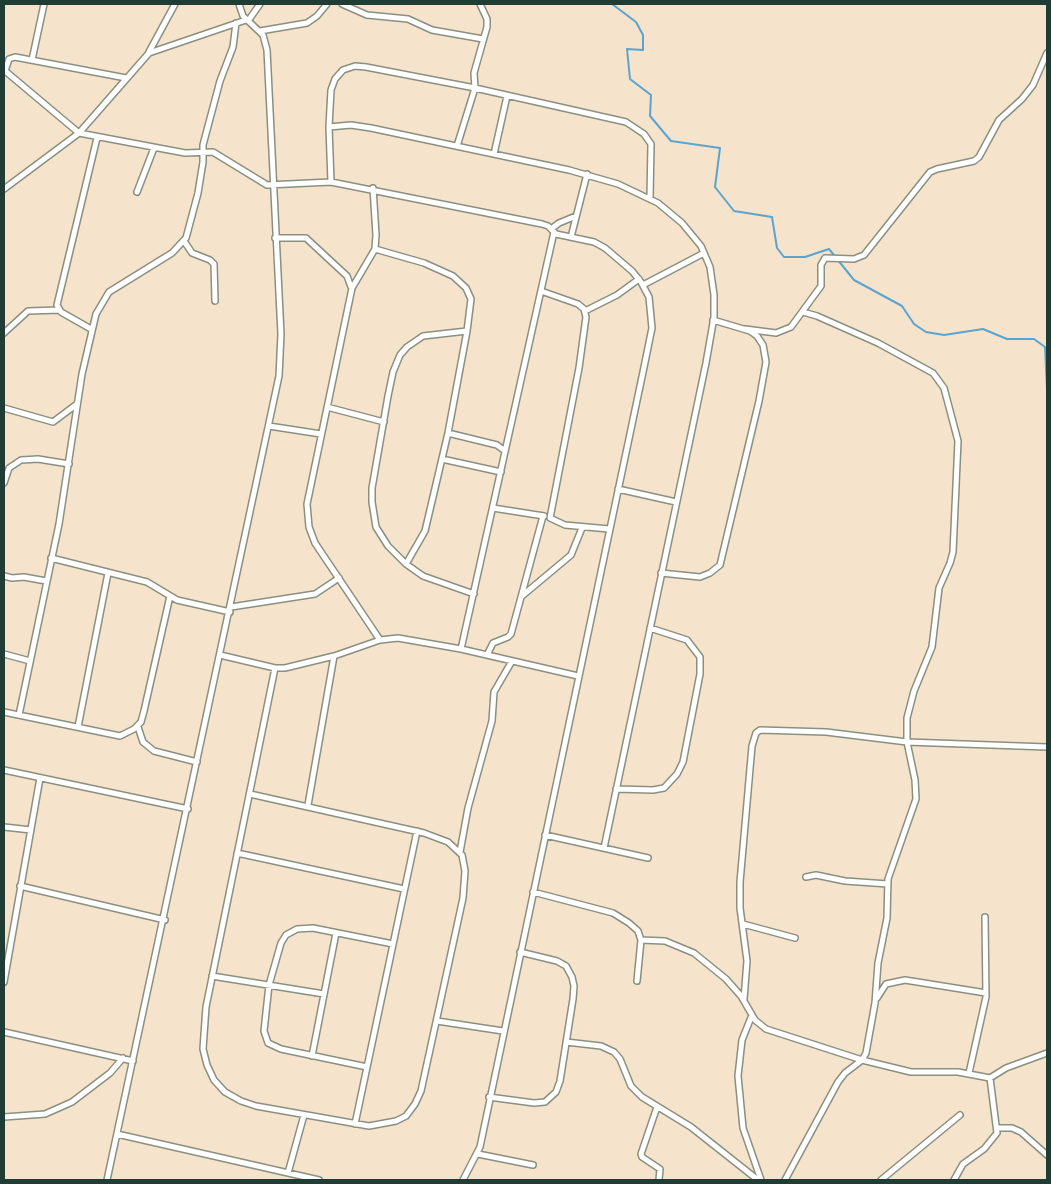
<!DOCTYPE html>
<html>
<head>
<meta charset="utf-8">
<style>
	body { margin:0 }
	#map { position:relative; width:1051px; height:1184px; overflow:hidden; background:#f5e4cb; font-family:"Gochi Hand",sans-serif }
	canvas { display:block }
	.frame { position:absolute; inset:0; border:5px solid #1f3d34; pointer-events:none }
</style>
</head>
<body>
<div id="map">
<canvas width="1051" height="1184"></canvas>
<div class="frame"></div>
</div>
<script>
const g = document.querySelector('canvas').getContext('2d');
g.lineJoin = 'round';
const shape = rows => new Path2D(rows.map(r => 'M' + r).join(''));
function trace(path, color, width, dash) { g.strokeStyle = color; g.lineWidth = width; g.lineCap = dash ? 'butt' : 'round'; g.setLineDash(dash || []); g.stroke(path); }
trace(shape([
	[612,4,636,22,643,35,643,50,627,49,630,79,651,95,650,116,671,141,720,148,715,187,734,211,772,217,777,248,784,257,805,257,829,249,854,280,902,306,914,324,926,332,944,335,983,329,1007,339,1034,339,1045,347,1047,389]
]), '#59a4d1', 2);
const minor = shape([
	[342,4,367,15,408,19,432,30,483,39],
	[248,21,260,4],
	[260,31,307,23,317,16,327,4],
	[149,52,175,4],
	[32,60,44,4],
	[4,70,79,133,185,153,213,152,267,185,331,182,542,224,548,226,556,234,594,242,605,248,632,271,641,282,649,297,652,328,643,372,480,1147,463,1180],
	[5,71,9,59,15,57,126,78],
	[329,127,351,125,371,128,569,170,618,184,658,203,682,223,701,246,710,267,714,295,714,317,706,363,604,848],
	[457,146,475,88,474,73,487,27,487,19,480,4],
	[494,154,507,96],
	[331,182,329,127,331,90,335,79,343,70,355,66,366,67,475,88,626,122,644,134,651,144,650,198],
	[373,188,376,235,375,249,352,288,307,504,309,527,315,543,380,640],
	[4,189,79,133,149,53,246,20],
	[137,192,154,148],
	[551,229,559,223,576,216],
	[571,237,587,174],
	[275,238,306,238,347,276,351,287],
	[184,241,192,253,210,260,214,264,215,301],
	[375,249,424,263,453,276,466,288,471,299,467,331,448,433,425,531,406,564],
	[643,285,704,253],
	[541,291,578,304,584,309,586,317,579,368,550,518,565,525,609,529],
	[585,311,617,295,639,279],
	[91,329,61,312,57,305,97,138],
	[745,329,776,333,791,327,821,286,821,265,825,258,854,259,864,255,930,172,937,169,974,161,979,157,999,120,1022,99,1033,85,1047,53],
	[467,331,423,336,407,347,400,355,393,372,388,396,372,488,372,502,376,527,388,546,406,564,423,576,474,594],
	[4,333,28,311,59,310],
	[327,407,384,422],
	[4,408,53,422,77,404],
	[269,426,321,434],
	[448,433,497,445,505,451],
	[442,459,501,472],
	[4,483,9,468,21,460,38,459,69,464],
	[618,489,676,502],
	[493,508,544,516],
	[51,558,147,582,177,600,230,612],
	[661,573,700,577,710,573,720,565,759,401,766,362,763,345,757,336,750,331,713,320],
	[4,576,12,578,24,577,46,581],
	[522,596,571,555,582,528],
	[231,607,315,594,339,578],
	[461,649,554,232],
	[4,654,30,661],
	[220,655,275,668,285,668,334,656,380,640,398,638,461,649,578,676],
	[487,655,493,643,508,637,511,634,543,516],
	[4,712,120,736,134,729,141,722,144,711,170,596],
	[19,715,59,524,82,374,96,314,109,292,172,253,186,238,198,193,203,162,203,145,220,81,233,47,236,23],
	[78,727,108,573],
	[138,727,143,742,154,751,197,762],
	[4,770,188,809],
	[616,789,653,790,664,788,677,774,683,762,700,674,700,657,687,640,650,628],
	[250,794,424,833,448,842,462,855,465,871,463,898,421,1091,415,1104,406,1116,396,1121,369,1126,256,1106,241,1101,225,1092,214,1080,207,1065,203,1049,206,1007,275,668],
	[308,805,334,656],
	[4,827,31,830],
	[545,835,648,858],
	[460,852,468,808,492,721,494,692,512,661],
	[237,853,404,889],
	[806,877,816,875,845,881,888,884],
	[20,886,165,920],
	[533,892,613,913,629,923,638,931,641,940,637,981],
	[743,924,795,938],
	[641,940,665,941,694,953,726,979,741,996,755,1020,766,1029,862,1060,866,1053,875,1003,878,963,887,918,888,879,916,799,915,780,907,742,907,718,914,691,932,647,939,588,950,563,953,552,958,441,944,388,933,373,878,343,817,316,803,312],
	[212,976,324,994],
	[4,982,40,778],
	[877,998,886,984,905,980,986,993],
	[744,999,747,961,740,908,740,882,752,746,756,733,760,730,826,732,907,742,1047,747],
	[752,1015,742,1040,738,1076,743,1128,761,1180],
	[437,1021,503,1031],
	[4,1032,133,1061],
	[566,1042,601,1046,614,1052,620,1059,631,1086,642,1097,691,1127,758,1180],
	[312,1056,336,933],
	[367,1067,281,1049,268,1043,264,1031,269,985,281,943,286,935,297,929,313,928,393,944],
	[969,1073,986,997,985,917],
	[489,1097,534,1103,545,1102,556,1092,560,1081,573,999,574,986,572,977,566,966,557,961,520,952],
	[657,1107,641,1154,642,1157,660,1169,659,1180],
	[4,1117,45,1114,72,1102,110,1073,123,1058],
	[355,1124,417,831],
	[998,1128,1012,1128,1021,1132,1047,1155],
	[117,1134,319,1180],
	[478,1154,533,1165],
	[288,1173,304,1115],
	[107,1180,279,376,281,334,267,50,263,35,243,16,239,4],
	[785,1180,838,1082,845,1073,862,1060,911,1072,958,1072,990,1078,1006,1068,1047,1053],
	[881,1180,960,1115],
	[954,1180,963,1164,984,1149,997,1133,990,1078]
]);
trace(minor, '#8a9080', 8);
trace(minor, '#fff', 5);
</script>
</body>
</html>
